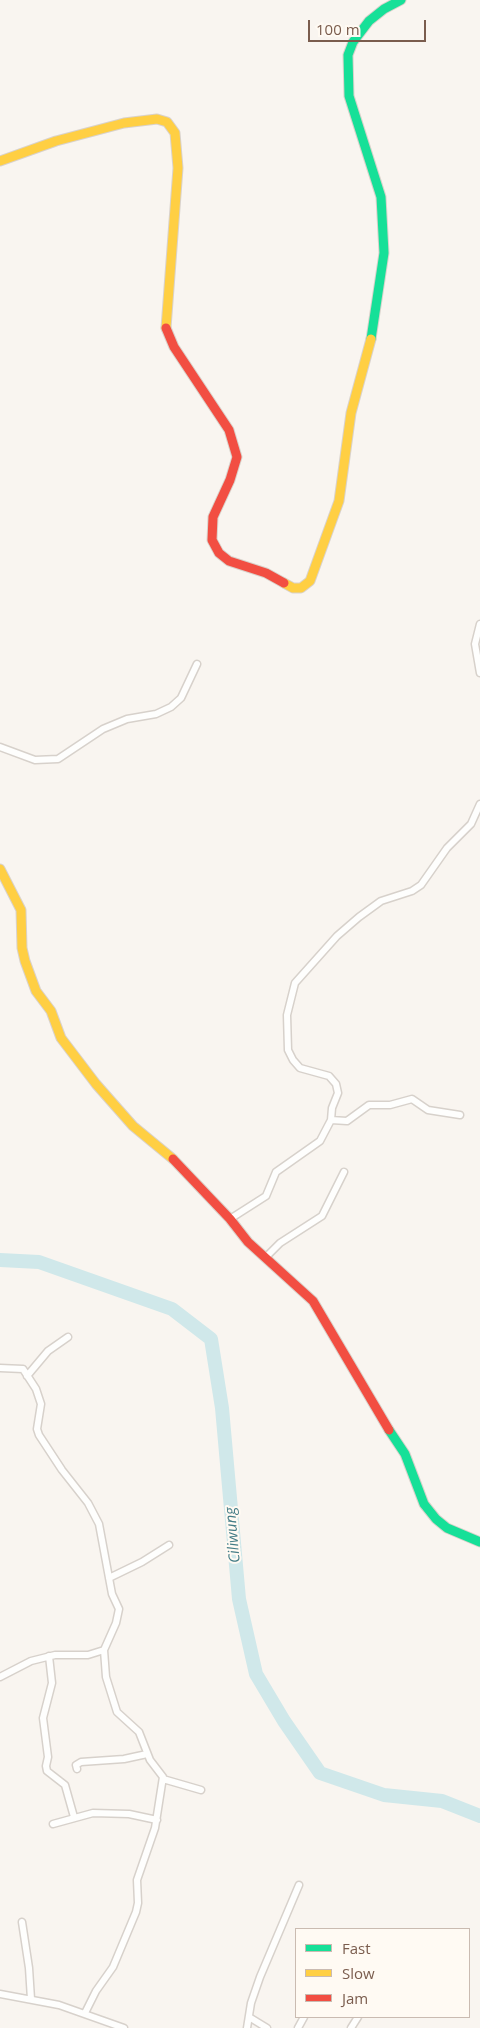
<!DOCTYPE html>
<html>
<head>
<meta charset="utf-8">
<style>
	body { margin:0 }
	#map { position:relative; width:480px; height:2028px; overflow:hidden; background:#f9f5f0; font-family:"Open Sans",sans-serif }
	canvas { display:block }
	.legend { position:absolute; left:295px; top:1928px; width:175px; height:90px; box-sizing:border-box; background:#fffaf3; border:1px solid #cabbb1; margin:0; padding:6px 9px; list-style:none; font-size:15px; color:#7a5c4d }
	.legend li { display:flex; align-items:center; gap:10px; height:25px }
	.legend b { width:25px; border:1px solid #cabbb1 }
	.scale { position:absolute; left:308px; top:20px; width:118px; height:22px; box-sizing:border-box; border:2px solid #7a5c4d; border-top:0; padding-left:6px; font-size:15px; line-height:18px; white-space:nowrap; color:#7a5c4d; -webkit-text-stroke:4px #fffaf3; paint-order:stroke }
</style>
</head>
<body>
<div id="map">
<canvas width="480" height="2028"></canvas>
<ul class="legend">
<li><b style="height:6px;background:#16e098"></b>Fast</li>
<li><b style="height:6px;background:#ffcf43"></b>Slow</li>
<li><b style="height:6px;background:#f24e42"></b>Jam</li>
</ul>
<div class="scale">100 m</div>
</div>
<script>
const g = document.querySelector('canvas').getContext('2d');
g.lineJoin = 'round';
const shape = rows => new Path2D(rows.map(r => 'M' + r).join(''));
function trace(path, color, width, dash) { g.strokeStyle = color; g.lineWidth = width; g.lineCap = dash ? 'butt' : 'round'; g.setLineDash(dash || []); g.stroke(path); }
function write(font, color, halo, rows, align = 'center') {
  g.font = font + ' "Open Sans",sans-serif'; g.lineWidth = 4; g.setLineDash([]); g.textBaseline = 'middle'; g.strokeStyle = halo; g.fillStyle = color; for (const [text, x, y, turn = 0] of rows) {
    g.save(); g.translate(x, y); g.rotate((+turn || 0) * Math.PI / 180); g.textAlign = isNaN(turn) ? turn : align; if (halo) g.strokeText(text, 0, 0); g.fillText(text, 0, 0); g.restore();
  }
}
trace(shape([
	[0,1260,39,1262,172,1309,211,1339,222,1408,239,1599,256,1674,284,1721,320,1773,384,1795,442,1801,480,1816]
]), '#d0e8ea', 14);
const street = shape([
	[480,624,475,644,480,673],
	[0,747,35,760,58,759,103,729,127,719,156,714,171,707,181,698,197,664],
	[331,1120,332,1108,338,1093,336,1084,329,1076,300,1068,293,1060,288,1050,287,1015,295,983,337,936,359,917,381,901,412,891,421,885,447,848,471,824,480,804],
	[230,1219,266,1196,276,1172,320,1141,331,1120,347,1121,369,1105,390,1105,412,1099,428,1110,460,1115],
	[265,1258,280,1243,322,1216,344,1172],
	[0,1368,23,1369,36,1389,41,1404,37,1429,39,1435,62,1470,88,1503,99,1524,112,1594,119,1609,116,1623,104,1650,106,1677,117,1712,139,1732,150,1760,163,1777,155,1828,137,1880,138,1903,136,1912,113,1967,96,1991,85,2013],
	[27,1376,48,1351,68,1337],
	[109,1578,142,1562,169,1545],
	[49,1656,52,1683,43,1718,48,1757,46,1766,47,1771,65,1785,74,1817],
	[0,1677,31,1661,55,1655,88,1655,104,1650],
	[77,1769,76,1765,81,1762,124,1759,147,1754],
	[163,1779,201,1790],
	[53,1824,93,1813,129,1814,157,1820],
	[22,1922,29,1968,31,1999],
	[0,1994,59,2005,124,2028],
	[249,2017,267,2028],
	[247,2028,251,2003,260,1977,299,1885],
	[298,2028,304,2017],
	[351,2028,358,2017]
]);
const fast = shape([
	[371,339,384,253,381,197,349,96,348,55,353,42,369,21,384,9,401,0],
	[389,1430,405,1454,424,1504,436,1519,447,1528,480,1542]
]);
const slow = shape([
	[0,161,56,141,124,123,157,119,167,122,175,133,178,168,166,328],
	[284,583,293,588,301,588,310,581,339,501,351,413,371,339],
	[0,869,21,910,22,948,25,961,36,991,51,1011,61,1038,96,1084,133,1126,173,1159]
]);
const jam = shape([
	[166,328,174,347,229,430,237,457,230,480,213,517,212,540,219,553,229,561,266,573,284,583],
	[173,1159,230,1219,248,1242,313,1301,389,1430]
]);
trace(street, '#d7d1cb', 9);
trace(fast, '#d9d2cb', 11);
trace(slow, '#d9d2cb', 11);
trace(jam, '#d9d2cb', 11);
trace(street, '#fefefd', 6);
trace(fast, '#16e098', 9);
trace(slow, '#ffcf43', 9);
trace(jam, '#f24e42', 9);
write('italic 15px', '#437c86', '#fffaf3', [
	["Ciliwung",233,1535,-95]
]);
</script>
</body>
</html>
